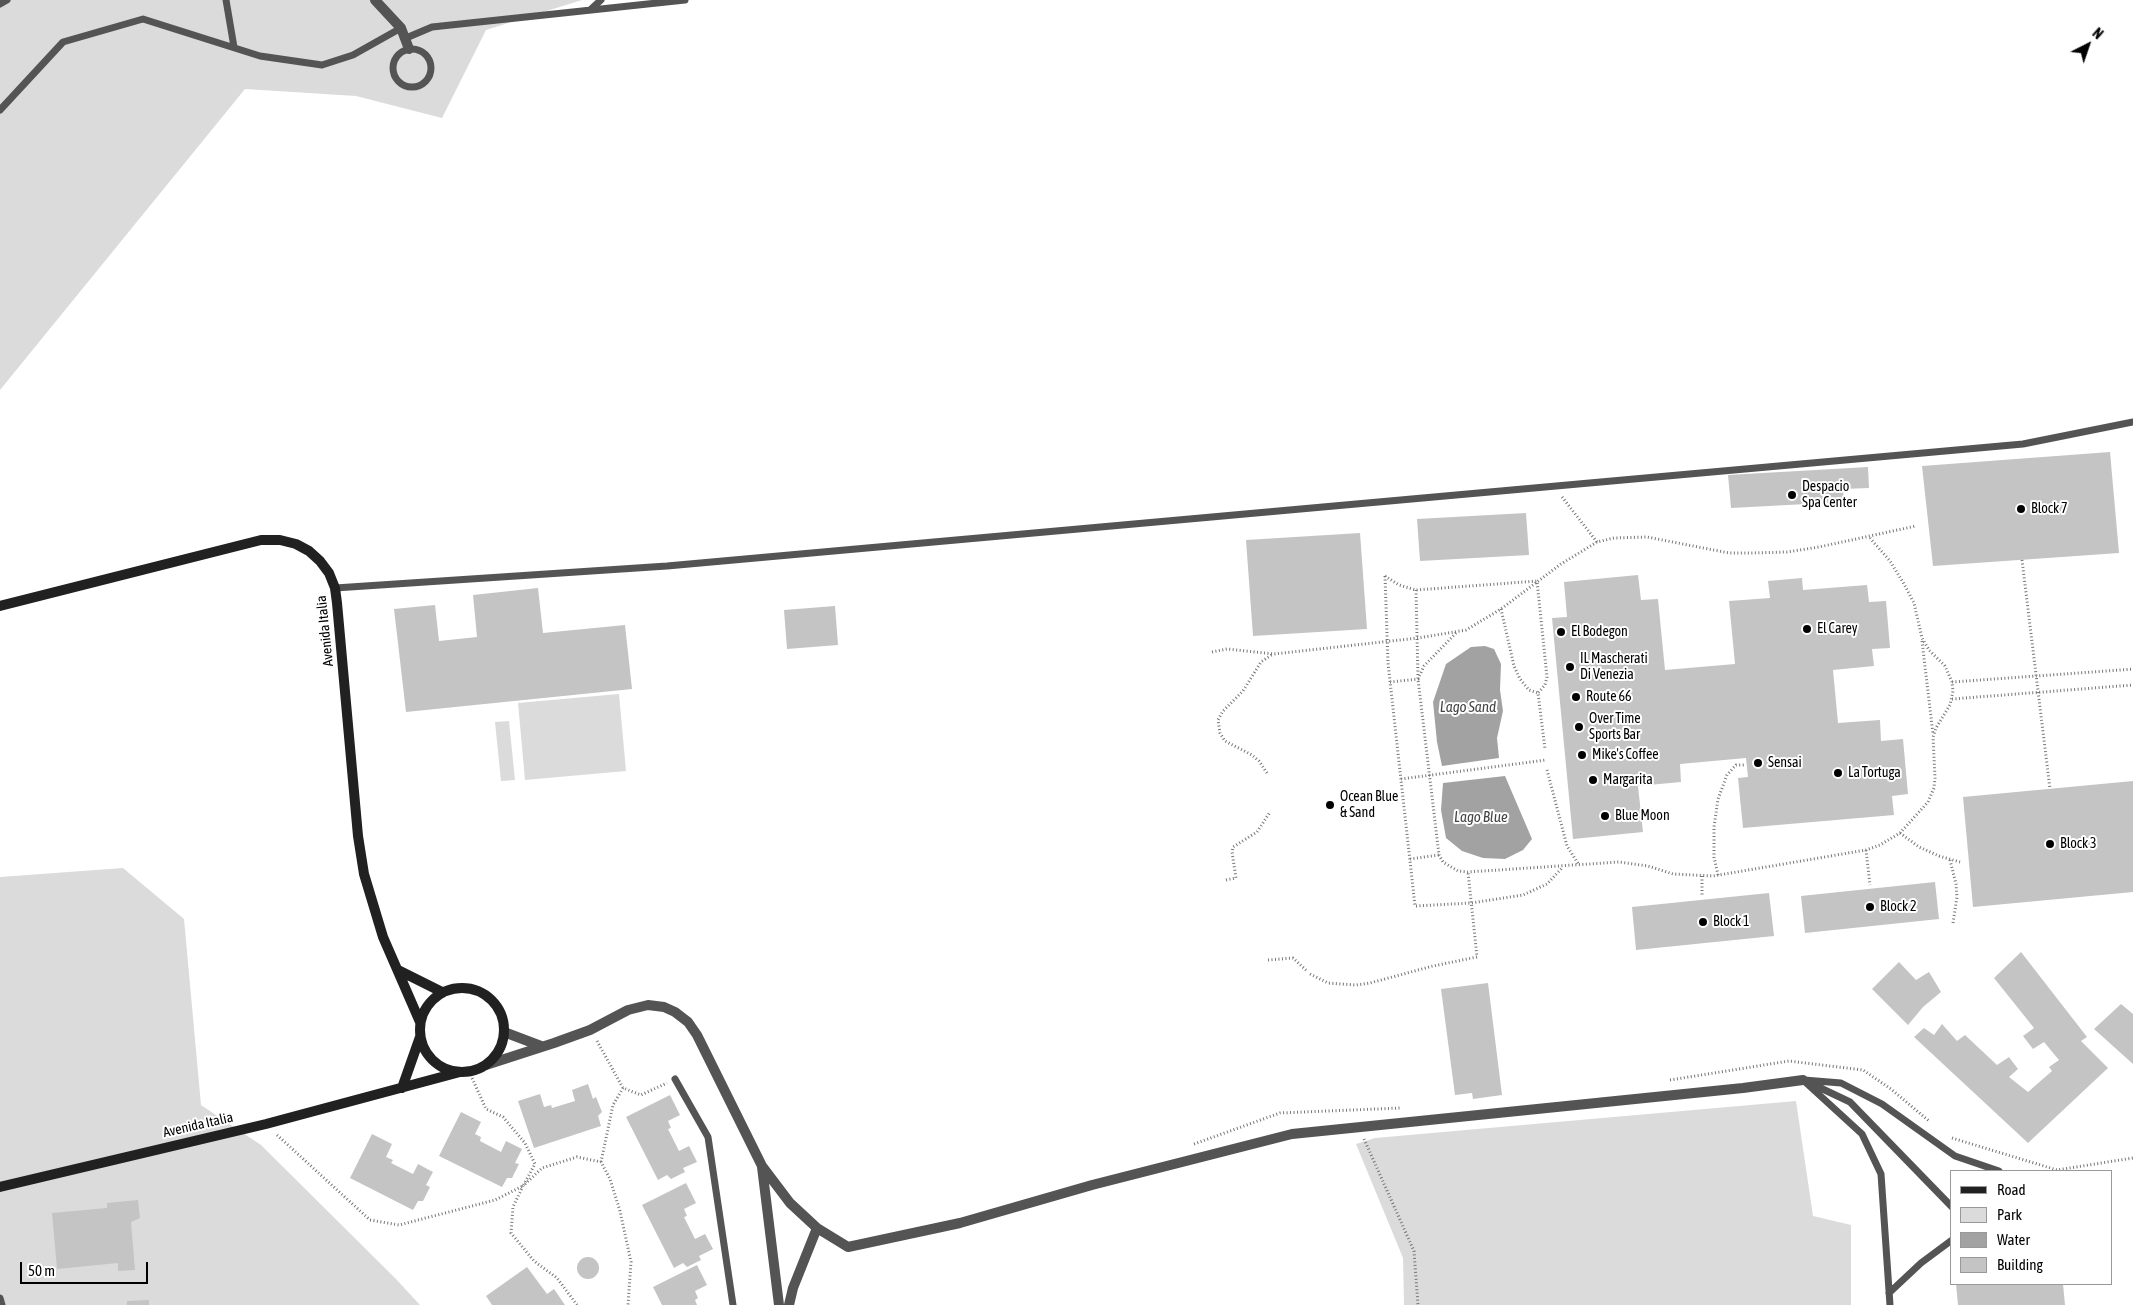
<!DOCTYPE html>
<html>
<head>
<meta charset="utf-8">
<style>
	body { margin:0 }
	#map { position:relative; width:2133px; height:1305px; overflow:hidden; background:#fff; font-family:"Asap Condensed",sans-serif }
	canvas { display:block }
	.legend { position:absolute; left:1950px; top:1170px; width:162px; height:115px; box-sizing:border-box; background:#fff; border:1px solid #999; margin:0; padding:6px 9px; list-style:none; font-size:15px; color:#000 }
	.legend li { display:flex; align-items:center; gap:10px; height:25px }
	.legend b { width:25px; border:1px solid #999 }
	.north { position:absolute; left:2063px; top:20px; width:50px; height:50px; -webkit-text-stroke:4px #fff; paint-order:stroke; rotate:41deg; font-size:14px; font-weight:700; line-height:20px; text-align:center; color:#000 }
	.north::after { content:''; display:block; margin:auto; width:18px; height:22px; background:#000; clip-path:polygon(50% 0,100% 100%,50% 72%,0 100%) }
	.scale { position:absolute; left:20px; top:1262px; width:128px; height:22px; box-sizing:border-box; border:2px solid #000; border-top:0; padding-left:6px; font-size:15px; line-height:18px; white-space:nowrap; color:#000; -webkit-text-stroke:4px #fff; paint-order:stroke }
</style>
</head>
<body>
<div id="map">
<canvas width="2133" height="1305"></canvas>
<ul class="legend">
<li><b style="height:6px;background:#212121"></b>Road</li>
<li><b style="height:14px;background:#dbdbdb"></b>Park</li>
<li><b style="height:14px;background:#a2a2a2"></b>Water</li>
<li><b style="height:14px;background:#c4c4c4"></b>Building</li>
</ul>
<div class="north">N</div>
<div class="scale">50 m</div>
</div>
<script>
const g = document.querySelector('canvas').getContext('2d');
g.lineJoin = 'round';
function fillPath(path, color) { g.fillStyle = color; g.fill(path, 'evenodd'); }
const shape = rows => new Path2D(rows.map(r => 'M' + r).join(''));
function trace(path, color, width, dash) { g.strokeStyle = color; g.lineWidth = width; g.lineCap = dash ? 'butt' : 'round'; g.setLineDash(dash || []); g.stroke(path); }
function write(font, color, halo, rows, align = 'center') {
  g.font = font + ' "Asap Condensed",sans-serif'; g.lineWidth = 4; g.setLineDash([]); g.textBaseline = 'middle'; g.strokeStyle = halo; g.fillStyle = color; for (const [text, x, y, turn = 0] of rows) {
    g.save(); g.translate(x, y); g.rotate((+turn || 0) * Math.PI / 180); g.textAlign = isNaN(turn) ? turn : align; if (halo) g.strokeText(text, 0, 0); g.fillText(text, 0, 0); g.restore();
  }
}
fillPath(shape([
	[0,0,582,0,486,30,442,118,356,96,245,89,0,390],
	[619,694,626,771,525,780,518,703],
	[509,721,515,780,501,781,495,722],
	[123,868,184,919,201,1105,261,1145,396,1279,420,1305,0,1305,0,877],
	[1796,1101,1813,1216,1851,1225,1851,1305,1404,1305,1403,1258,1356,1144,1375,1138]
]), '#dbdbdb');
fillPath(shape([
	[1485,646,1494,649,1501,664,1500,690,1503,711,1497,738,1499,758,1442,766,1437,742,1433,702,1446,664,1471,647],
	[1505,776,1532,839,1523,850,1505,859,1483,858,1462,851,1446,838,1441,810,1443,783]
]), '#a2a2a2');
fillPath(shape([
	[2110,452,2119,553,1933,566,1922,466],
	[1868,467,1869,488,1843,489,1844,502,1731,508,1728,475],
	[1526,513,1529,555,1420,561,1417,519],
	[1360,533,1367,629,1253,636,1246,540],
	[1638,575,1641,600,1658,599,1665,670,1735,664,1729,601,1770,598,1768,581,1802,578,1803,590,1867,585,1869,602,1886,601,1890,648,1872,649,1874,666,1833,670,1838,723,1880,720,1881,741,1903,739,1908,794,1892,796,1894,815,1743,828,1738,778,1748,777,1746,758,1680,764,1681,782,1638,786,1643,832,1573,839,1552,618,1567,617,1564,582],
	[538,588,543,633,625,625,632,689,406,712,394,609,435,605,439,641,477,637,473,595],
	[835,606,838,645,787,649,784,610],
	[2133,781,2133,892,1973,907,1963,797],
	[1935,882,1939,919,1805,933,1801,896],
	[1769,893,1774,936,1636,950,1632,907],
	[2021,952,2087,1037,2081,1041,2108,1068,2028,1143,1914,1037,1924,1028,1934,1035,1942,1024,1957,1041,1965,1035,1997,1065,2009,1057,2018,1069,2009,1077,2028,1092,2052,1071,2049,1067,2059,1060,2044,1042,2033,1049,2023,1036,2034,1028,1994,978],
	[1899,962,1916,980,1929,972,1941,992,1923,1007,1908,1025,1872,989],
	[1488,983,1502,1095,1473,1099,1472,1093,1455,1095,1441,989],
	[2121,1004,2133,1014,2133,1064,2094,1029],
	[588,1084,593,1099,596,1097,602,1112,598,1116,601,1126,534,1148,518,1101,540,1094,544,1107,551,1105,552,1108,575,1101,572,1090],
	[670,1095,680,1115,668,1121,671,1128,668,1129,679,1151,689,1146,697,1162,683,1168,685,1172,671,1179,667,1175,658,1180,626,1117],
	[461,1112,481,1122,475,1134,481,1137,480,1141,501,1152,506,1141,522,1149,515,1163,519,1164,512,1178,507,1178,502,1187,439,1156],
	[372,1134,392,1144,386,1157,393,1160,391,1163,413,1174,418,1164,433,1172,426,1185,430,1187,423,1201,418,1201,413,1210,350,1178],
	[686,1183,696,1203,684,1209,687,1216,684,1217,695,1239,705,1234,713,1249,699,1256,701,1260,687,1267,683,1263,674,1268,642,1205],
	[138,1200,140,1218,131,1222,135,1270,118,1271,118,1263,57,1269,52,1213,107,1208,107,1203],
	'577 1268a11 11 0 1 1 22 0a11 11 0 1 1-22 0Z',
	[697,1265,707,1285,695,1291,698,1298,695,1300,697,1305,662,1305,653,1287],
	[527,1267,547,1294,554,1289,565,1305,492,1305,486,1296],
	[1956,1284,2063,1284,2065,1305,1958,1305],
	[149,1300,149,1305,127,1305,127,1301]
]), '#c4c4c4');
trace(shape([
	[1562,497,1597,542],
	[2022,560,2050,789],
	[1385,576,1388,663,1415,906,1471,903,1523,895,1547,884,1563,867],
	[1385,576,1399,585,1416,590,1537,581,1547,677,1545,685,1538,693],
	[1416,590,1418,679,1439,855,1443,862,1458,871,1468,872,1619,862,1648,866,1673,874,1713,876,1866,850,1880,845,1900,833,1928,802,1934,788,1935,778,1933,737,1936,728,1950,705,1953,691,1952,682,1945,666,1929,650,1922,638,1914,603,1904,584,1890,561,1870,538],
	[1501,609,1514,666,1520,679,1529,690,1538,693,1545,749],
	[1922,641,1933,734],
	[1212,652,1227,649,1274,654,1418,638,1466,630,1501,609,1561,564,1597,542,1614,538,1647,537,1729,553,1751,553,1787,552,1819,547,1916,526],
	[1390,682,1418,679,1424,666,1456,633],
	[1952,682,2133,669],
	[1952,699,2133,685],
	[1547,770,1567,846,1579,865],
	[1267,773,1259,761,1252,755,1225,741,1220,733,1218,720,1223,711,1243,691,1261,662,1273,654],
	[1401,779,1546,760],
	[1900,833,1919,847,1939,856,1960,862],
	[1866,850,1870,885],
	[1410,859,1439,855],
	[1950,860,1956,884,1957,897,1953,923],
	[1718,875,1714,857,1714,827,1718,799,1727,775,1736,765,1745,765],
	[1702,876,1702,895],
	[1226,880,1236,878,1232,852,1233,847,1257,832,1270,812],
	[1268,960,1293,958,1307,971],
	[1310,974,1328,983,1356,985,1370,983,1433,966,1477,957,1468,872],
	[597,1041,623,1088,641,1095,667,1083],
	[1670,1080,1789,1061,1863,1070,1891,1089,1929,1121],
	[277,1135,370,1220,399,1225,495,1200,523,1186,535,1164,525,1143,503,1117,486,1109,472,1078],
	[1952,1138,2057,1170,2133,1158],
	[1364,1139,1414,1251,1418,1305],
	[1194,1144,1280,1113,1400,1108],
	[601,1162,613,1105,623,1088],
	[577,1305,557,1278,534,1261,511,1233,513,1207,523,1186,542,1168,577,1157,601,1162,610,1179,620,1211,631,1262,628,1305]
]), '#767676', 3, [1, 2.5]);
trace(shape([
	[226,0,234,47],
	[0,4,7,0],
	[590,10,601,0],
	[406,38,432,27,685,0],
	'393 68a19 19 0 1 1 38 0a19 19 0 1 1-38 0Z',
	[0,110,63,42,143,19,260,56,322,65,353,55,401,28],
	[335,588,667,566,2023,444,2133,422],
	[675,1079,708,1137,733,1305],
	[1803,1080,1862,1134,1881,1174,1890,1305],
	[1804,1080,1841,1083,1882,1104,1955,1156,1999,1171],
	[1810,1083,1850,1102,1952,1207],
	[1889,1293,1921,1263,1952,1240],
	[0,1298,2,1305]
]), '#545454', 7);
trace(shape([
	[375,0,401,28,409,49],
	[504,1032,541,1046],
	[486,1065,554,1043,590,1030,628,1010,648,1005,664,1007,675,1012,688,1022,697,1035,762,1166,790,1203,817,1228,848,1247,960,1223,1092,1185,1292,1134,1743,1088,1803,1080],
	[762,1167,779,1305],
	[789,1305,793,1288,817,1228]
]), '#545454', 10);
trace(shape([
	[0,606,261,540,280,540,296,544,309,551,320,561,329,573,335,588,337,603,358,836,364,874,383,937,420,1022],
	[398,970,442,992],
	'420 1030a42 42 0 1 1 84 0a42 42 0 1 1-84 0Z',
	[402,1088,420,1037],
	[0,1187,266,1124,460,1072]
]), '#212121', 10);
for (const [x, y, r, color] of [
	[1792,495,5,"#000"],
	[2021,509,5,"#000"],
	[1807,629,5,"#000"],
	[1561,632,5,"#000"],
	[1570,667,5,"#000"],
	[1576,697,5,"#000"],
	[1579,727,5,"#000"],
	[1582,755,5,"#000"],
	[1758,763,5,"#000"],
	[1838,773,5,"#000"],
	[1593,780,5,"#000"],
	[1330,805,5,"#000"],
	[1605,816,5,"#000"],
	[2050,844,5,"#000"],
	[1870,907,5,"#000"],
	[1703,922,5,"#000"]
]) { const dot = new Path2D(); dot.arc(x, y, r, 0, 2 * Math.PI); g.fillStyle = color; g.fill(dot); trace(dot, '#fff', 2); }
write('14px', '#000', '#fff', [
	["Despacio",1802,487],
	["Spa Center",1802,503],
	["Block 7",2031,509],
	["El Carey",1817,629],
	["El Bodegon",1571,632],
	["IL Mascherati",1580,659],
	["Di Venezia",1580,675],
	["Route 66",1586,697],
	["Over Time",1589,719],
	["Sports Bar",1589,735],
	["Mike's Coffee",1592,755],
	["Sensai",1768,763],
	["La Tortuga",1848,773],
	["Margarita",1603,780],
	["Ocean Blue",1340,797],
	["& Sand",1340,813],
	["Blue Moon",1615,816],
	["Block 3",2060,844],
	["Block 2",1880,907],
	["Block 1",1713,922]
], 'left');
write('14px', '#000', '#fff', [
	["Avenida Italia",325,631,-96],
	["Avenida Italia",198,1125,-13]
]);
write('italic 15px', '#434343', '#fff', [
	["Lago Sand",1468,707],
	["Lago Blue",1481,817]
]);
</script>
</body>
</html>
